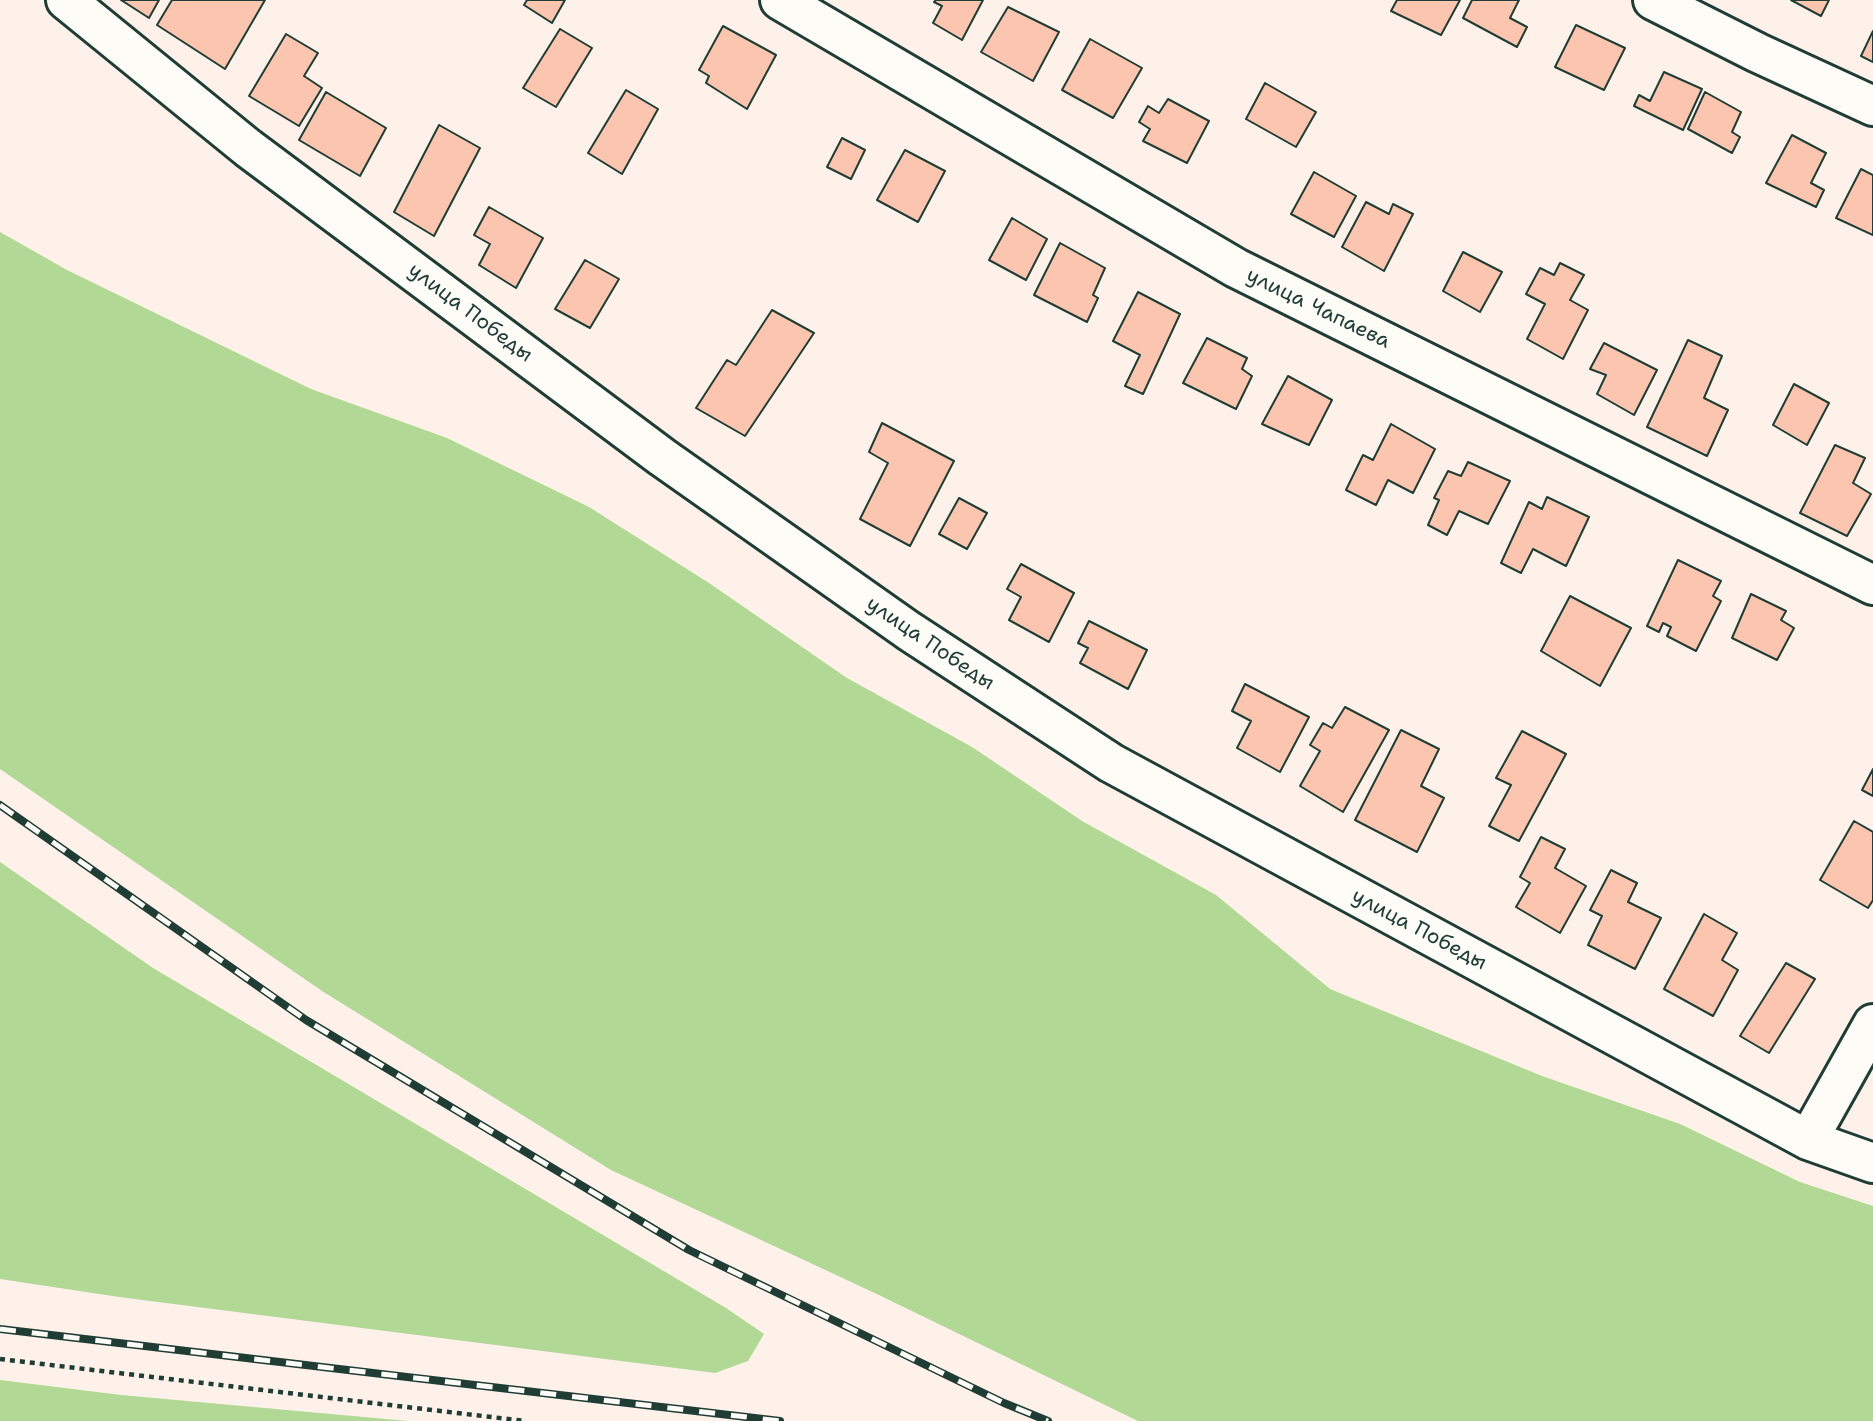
<!DOCTYPE html>
<html>
<head>
<meta charset="utf-8">
<style>
	body { margin:0 }
	canvas { display:block; background:#fdf1e9 }
</style>
</head>
<body>
<canvas width="1873" height="1421"></canvas>
<script>
const g = document.querySelector('canvas').getContext('2d');
g.lineJoin = 'round';
function fillPath(path, color) { g.fillStyle = color; g.fill(path, 'evenodd'); }
const shape = rows => new Path2D(rows.map(r => 'M' + r).join(''));
function trace(path, color, width, dash) { g.strokeStyle = color; g.lineWidth = width; g.lineCap = dash ? 'butt' : 'round'; g.setLineDash(dash || []); g.stroke(path); }
function write(font, color, halo, rows, align = 'center') {
  g.font = font + ' "Shantell Sans",sans-serif'; g.lineWidth = 6; g.setLineDash([]); g.textBaseline = 'middle'; g.strokeStyle = halo; g.fillStyle = color; for (const [text, x, y, turn = 0] of rows) {
    g.save(); g.translate(x, y); g.rotate((+turn || 0) * Math.PI / 180); g.textAlign = isNaN(turn) ? turn : align; if (halo) g.strokeText(text, 0, 0); g.fillText(text, 0, 0); g.restore();
  }
}
fillPath(shape([
	[0,232,67,270,311,389,447,438,589,507,709,583,847,678,972,747,1082,821,1216,895,1330,989,1542,1076,1680,1124,1800,1182,1873,1206,1873,1421,1138,1421,879,1295,611,1170,322,991,0,769],
	[0,862,153,968,726,1308,764,1334,748,1361,715,1373,119,1297,0,1279],
	[0,1380,121,1395,408,1421,0,1421]
]), '#b1d894');
const building = shape([
	[121,0,159,0,149,18,121,0],
	[172,0,265,0,225,69,157,25,172,0],
	[527,0,565,0,552,23,524,5,527,0],
	[936,0,983,0,962,40,933,23,942,6,934,2,936,0],
	[1397,0,1460,0,1441,35,1391,11,1397,0],
	[1472,0,1519,0,1510,18,1527,27,1517,47,1463,18,1472,0],
	[1791,0,1829,0,1821,16,1791,0],
	[1008,7,1059,32,1033,81,981,52,1008,7],
	[1576,25,1625,48,1604,90,1555,67,1576,25],
	[723,26,776,55,747,109,706,83,709,76,699,70,723,26],
	[560,29,592,48,556,107,523,88,560,29],
	[1873,31,1873,62,1861,56,1873,31],
	[286,34,318,53,304,76,322,88,299,126,249,96,286,34],
	[1090,39,1142,68,1113,118,1062,90,1090,39],
	[1664,72,1702,89,1683,130,1634,106,1639,95,1650,101,1664,72],
	[1265,83,1316,112,1296,147,1246,119,1265,83],
	[626,90,658,109,622,174,588,153,626,90],
	[326,92,386,128,360,176,299,140,326,92],
	[1705,92,1741,112,1732,132,1740,137,1732,153,1688,129,1705,92],
	[1168,99,1209,121,1187,163,1143,141,1150,129,1139,122,1148,106,1159,113,1168,99],
	[439,125,480,148,434,236,394,212,439,125],
	[1792,135,1826,153,1811,183,1824,190,1816,207,1766,183,1792,135],
	[842,138,865,150,851,179,827,167,842,138],
	[905,150,945,171,918,222,877,200,905,150],
	[1861,169,1873,175,1873,235,1836,218,1861,169],
	[1314,172,1356,196,1334,237,1291,214,1314,172],
	[1366,202,1389,214,1393,204,1413,214,1384,271,1342,247,1366,202],
	[489,207,543,238,516,288,479,265,490,244,474,235,489,207],
	[1012,218,1047,239,1026,280,989,260,1012,218],
	[1060,243,1105,268,1093,295,1098,298,1087,322,1034,295,1060,243],
	[1463,252,1502,272,1480,312,1443,291,1463,252],
	[585,260,619,279,590,328,555,309,585,260],
	[1560,263,1584,275,1570,300,1588,310,1563,359,1527,339,1545,304,1526,294,1540,268,1554,275,1560,263],
	[1138,292,1180,314,1143,394,1125,386,1140,355,1113,341,1138,292],
	[772,310,814,333,745,436,696,408,727,360,736,365,772,310],
	[1207,338,1247,358,1242,369,1252,376,1236,409,1183,383,1207,338],
	[1688,340,1722,356,1704,398,1728,410,1707,456,1647,427,1688,340],
	[1604,343,1657,370,1634,415,1597,394,1606,375,1590,369,1604,343],
	[1288,376,1332,400,1309,445,1262,424,1288,376],
	[1794,384,1829,403,1807,445,1773,425,1794,384],
	[882,423,954,461,910,546,860,519,888,463,869,452,882,423],
	[1391,424,1435,449,1413,493,1388,480,1376,505,1346,490,1363,455,1373,460,1391,424],
	[1835,445,1865,458,1853,483,1871,494,1847,536,1800,513,1835,445],
	[1468,462,1510,481,1488,524,1459,511,1447,535,1428,525,1439,500,1434,498,1448,471,1461,476,1468,462],
	[1547,497,1589,517,1566,566,1533,549,1521,573,1501,563,1529,502,1542,509,1547,497],
	[959,498,987,513,967,549,939,534,959,498],
	[1678,560,1721,581,1713,596,1721,601,1696,651,1667,636,1671,627,1663,623,1659,632,1647,626,1678,560],
	[1021,564,1074,593,1049,642,1009,620,1021,597,1007,589,1021,564],
	[1751,594,1786,611,1781,620,1794,628,1777,660,1732,638,1751,594],
	[1570,596,1631,628,1600,686,1541,651,1570,596],
	[1089,621,1147,650,1128,689,1080,663,1088,648,1078,643,1089,621],
	[1245,684,1309,717,1280,772,1237,748,1251,721,1232,711,1245,684],
	[1345,707,1389,730,1343,812,1300,786,1320,751,1310,745,1323,723,1332,728,1345,707],
	[1401,730,1439,749,1421,786,1444,798,1417,852,1355,820,1401,730],
	[1522,731,1566,754,1519,841,1489,826,1511,785,1496,778,1522,731],
	[1873,769,1873,796,1862,790,1873,769],
	[1854,821,1873,832,1873,900,1868,908,1820,880,1854,821],
	[1541,837,1565,849,1555,868,1586,886,1560,933,1516,907,1530,883,1520,877,1541,837],
	[1611,870,1637,883,1628,902,1661,918,1635,969,1588,945,1602,916,1590,910,1611,870],
	[1704,914,1737,933,1722,960,1738,970,1713,1016,1664,989,1704,914],
	[1786,963,1815,979,1769,1053,1740,1036,1786,963]
]);
fillPath(building, '#fcc5af');
trace(building, '#1f3d34', 2);
const minor = shape([
	[66,0,248,148,662,457,909,631,1111,763,1808,1140,1873,1163],
	[780,0,1236,268,1873,585],
	[1653,0,1758,53,1873,106],
	[1808,1140,1873,1024]
]);
trace(minor, '#1f3d34', 44);
trace(shape([
	[0,1359,525,1421]
]), '#1f3d34', 4.5, [5, 5]);
trace(minor, '#fdfcf7', 38);
const rail = shape([
	[0,805,306,1020,689,1250,1004,1403,1048,1421],
	[0,1329,780,1421]
]);
trace(rail, '#1f3d34', 8);
trace(rail, '#fdfcf7', 5, [16]);
write('21px', '#1f3d34', '#fdfcf7', [
	["улица Чапаева",1318,309,26],
	["улица Победы",470,313,37],
	["улица Победы",930,644,34],
	["улица Победы",1419,930,28]
]);
</script>
</body>
</html>
